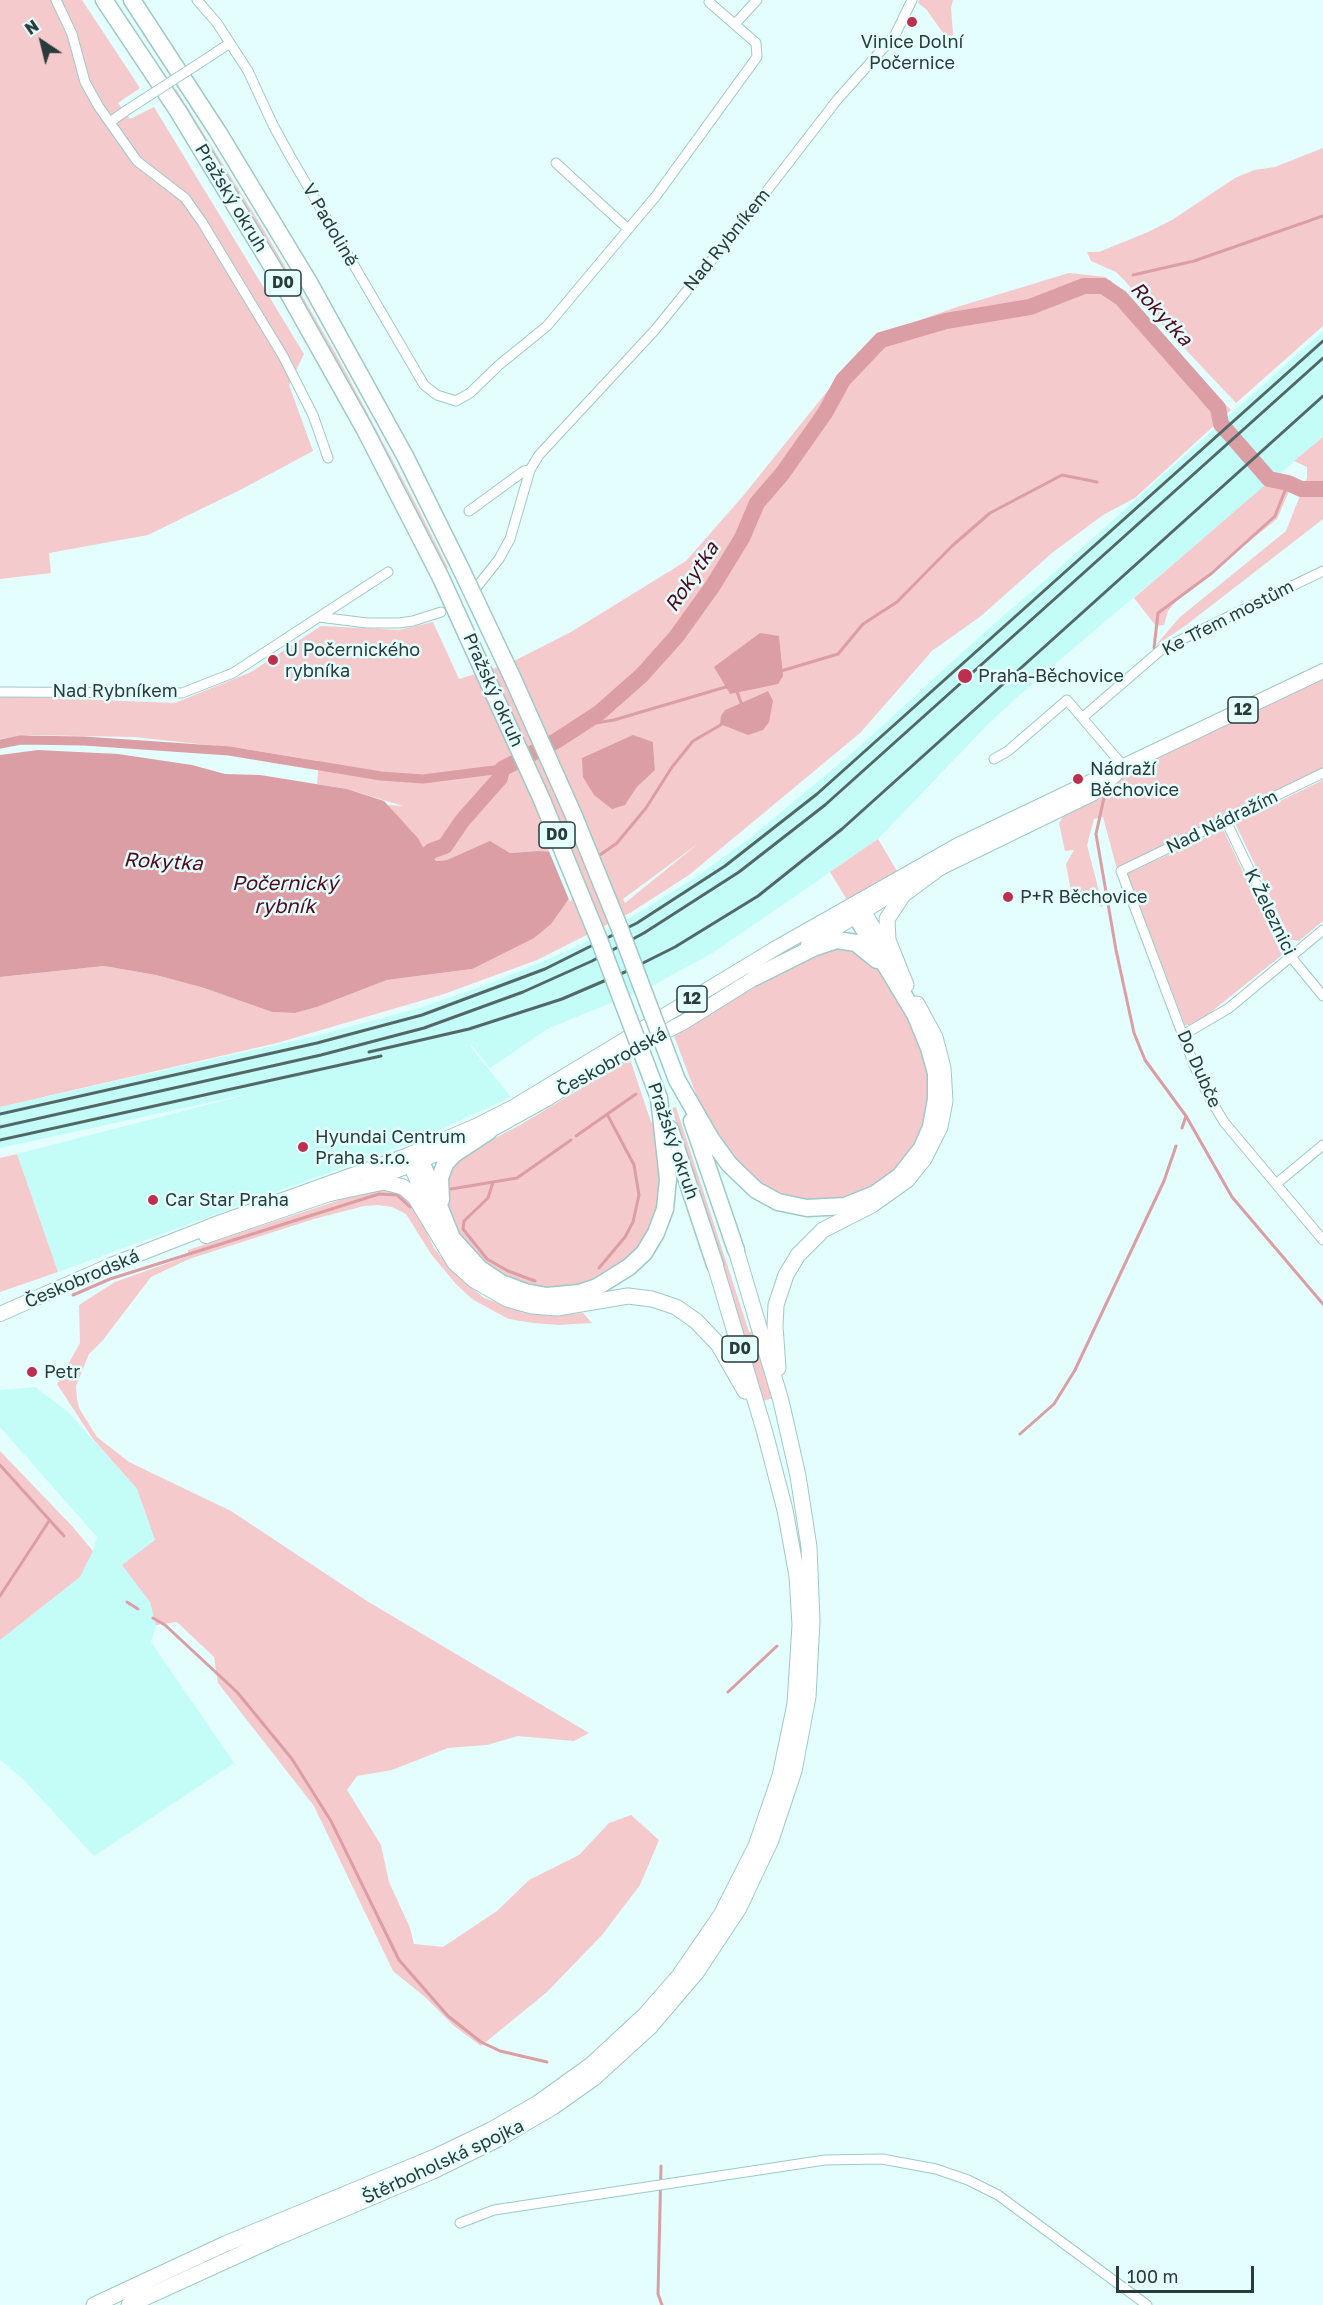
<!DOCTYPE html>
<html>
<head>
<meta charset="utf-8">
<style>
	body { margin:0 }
	#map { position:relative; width:1323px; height:2305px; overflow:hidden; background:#e3fefc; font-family:"Golos Text",sans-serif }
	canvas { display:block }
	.north { position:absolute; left:12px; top:12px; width:60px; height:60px; -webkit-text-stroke:4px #e3fefc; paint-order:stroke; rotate:325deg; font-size:16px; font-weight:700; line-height:24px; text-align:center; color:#293c3a }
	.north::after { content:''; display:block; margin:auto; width:21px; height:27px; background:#293c3a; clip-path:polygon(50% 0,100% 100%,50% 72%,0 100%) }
	.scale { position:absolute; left:1116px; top:2266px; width:138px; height:27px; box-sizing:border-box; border:3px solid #293c3a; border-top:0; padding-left:8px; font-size:18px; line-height:21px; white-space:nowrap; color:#293c3a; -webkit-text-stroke:4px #e3fefc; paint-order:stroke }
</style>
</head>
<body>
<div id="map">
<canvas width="1323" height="2305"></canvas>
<div class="north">N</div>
<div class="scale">100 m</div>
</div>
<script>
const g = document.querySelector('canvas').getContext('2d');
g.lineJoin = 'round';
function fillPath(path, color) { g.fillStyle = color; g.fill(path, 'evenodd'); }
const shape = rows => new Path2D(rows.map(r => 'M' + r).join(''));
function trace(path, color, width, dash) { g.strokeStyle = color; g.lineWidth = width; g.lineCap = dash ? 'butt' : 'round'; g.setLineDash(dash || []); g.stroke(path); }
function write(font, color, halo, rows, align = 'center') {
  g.font = font + ' "Golos Text",sans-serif'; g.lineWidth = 5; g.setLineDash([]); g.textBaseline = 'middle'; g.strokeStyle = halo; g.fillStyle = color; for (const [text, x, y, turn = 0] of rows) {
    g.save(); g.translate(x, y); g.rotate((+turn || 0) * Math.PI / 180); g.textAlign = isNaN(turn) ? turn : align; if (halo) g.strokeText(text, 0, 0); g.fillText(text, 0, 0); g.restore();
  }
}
fillPath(shape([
	[1323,331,1323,437,1042,675,990,722,878,839,714,952,652,986,547,1029,490,1068,471,1044,469,1045,511,1097,415,1141,58,1272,17,1154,253,1093,0,1148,0,1107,316,1036,419,1008,483,986,542,962,580,945,633,916,696,877,751,837,858,748,988,629,1065,563],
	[35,1387,68,1412,137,1489,155,1540,122,1565,150,1602,156,1625,151,1642,234,1763,94,1856,23,1779,0,1760,0,1640,80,1577,93,1551,97,1537,0,1427,0,1390]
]), '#c4fdf8');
fillPath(shape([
	[0,0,82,0,140,88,118,103,130,119,154,107,304,354,289,385,313,451,242,489,148,535,49,553,51,573,0,579],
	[919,0,953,0,951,8,953,34,951,38,946,37,926,9,918,3],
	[176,89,262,227,337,356,419,510,448,568,445,570,173,91],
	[1323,148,1323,326,1236,403,1154,316,1126,282,1116,272,1091,261,1087,252,1099,252,1148,232,1172,220,1235,178,1254,170,1275,167],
	[1069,273,1106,277,1231,410,1135,498,1103,515,1052,553,981,616,932,651,860,733,689,875,630,913,537,960,444,994,277,1043,0,1107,0,977,104,966,156,975,204,988,272,1012,295,1013,317,1007,387,980,472,969,538,851,510,853,490,842,447,860,438,861,427,854,418,838,387,805,403,806,347,789,317,784,319,761,245,749,135,737,31,735,0,739,0,696,175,703,251,672,321,626,399,630,433,622,459,679,508,664,571,632,686,561,743,496,829,389,880,334,957,307],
	[768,691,731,727,720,724,725,710],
	[653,742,655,770,637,787,625,805],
	[699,843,625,903,623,899],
	[1323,437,1323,519,1185,626,1155,646,1180,617,1286,531,1307,478,1307,467,1294,461],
	[1278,474,1294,480,1277,519,1178,599,1168,611,1164,625,1156,626,1134,598],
	[1323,679,1323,770,1117,869,1103,817,1094,819,1087,845,1103,907,1086,901,1073,902,1066,864,1074,850,1065,851,1059,823,1065,813,1117,780,1159,757],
	[1323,780,1323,921,1299,941,1291,940,1235,823],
	[1223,829,1282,955,1206,1016,1189,1025,1185,1025,1127,874],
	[878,839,897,871,847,900,830,872],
	[845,945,877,967,910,1020,929,1071,930,1106,920,1136,902,1165,860,1194,824,1202,776,1194,742,1172,698,1104,699,1102,674,1036,804,957],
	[630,1059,651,1122,655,1125,660,1154,661,1195,649,1231,626,1261,593,1281,573,1286,555,1288,521,1284,490,1268,463,1240,456,1228,447,1201,446,1173,459,1157,520,1125],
	[676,1107,749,1332,755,1331,774,1398,762,1401,683,1148,672,1108],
	[17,1154,58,1272,0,1292,0,1158],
	[391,1188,407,1197,417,1211,434,1248,451,1270,484,1298,525,1313,553,1316,583,1313,592,1323,559,1325,533,1323,509,1319,490,1309,472,1299,455,1283,431,1254,406,1214,392,1207,378,1205,364,1206,314,1219,189,1259,151,1277,103,1340,89,1354,76,1386,77,1399,79,1408,97,1437,129,1462,231,1511,367,1601,589,1733,574,1741,518,1736,487,1745,448,1748,392,1770,357,1776,347,1790,381,1845,389,1882,410,1928,414,1944,443,1947,497,1911,529,1880,579,1855,609,1823,631,1815,659,1840,640,1885,602,1935,547,1992,481,2046,454,2026,425,1997,393,1971,314,1806,218,1683,214,1657,177,1622,156,1625,150,1602,122,1565,155,1540,137,1489,93,1439,57,1384,80,1343,79,1305,115,1282,185,1257,188,1256,188,1250,367,1191],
	[0,1451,72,1526,93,1551,80,1577,0,1640]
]), '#f5cacd');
fillPath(shape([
	[760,633,779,636,783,676,778,684,730,694,714,667],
	[768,691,773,701,769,722,763,730,748,735,720,724,721,716,725,710],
	[633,735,653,742,655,770,637,787,625,805,612,809,594,795,583,777,582,758],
	[38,750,118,754,192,765,225,774,260,775,347,789,384,801,418,838,427,854,437,861,447,860,490,841,510,853,538,851,556,852,575,890,551,924,534,938,472,969,387,980,317,1007,295,1013,272,1012,204,988,156,975,104,966,0,977,0,755]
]), '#db9ea4');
fillPath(shape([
	[548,849,557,849,577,891,570,902]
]), '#e3fefc');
trace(shape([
	[1133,275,1194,261,1323,216],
	[1103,286,1110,282],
	[1154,648,1158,613,1212,573,1275,516,1288,483],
	[781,671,838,654,863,624,897,602,952,546,990,513,1062,475,1097,482],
	[736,689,742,705],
	[577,726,614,720,729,686],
	[1105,793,1096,834,1116,950,1134,1033,1145,1060,1186,1116,1232,1197,1323,1304],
	[597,857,617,843,646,808,672,767,693,741,724,723],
	[1182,1128,1186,1116],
	[576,1136,636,1094],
	[493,1182,488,1198,464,1221,463,1229,487,1259,508,1271,535,1281],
	[451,1189,517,1178,571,1140],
	[599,1268,625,1237,633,1222,639,1195,634,1165,607,1114],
	[73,1295,110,1279,379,1194,397,1195,410,1207],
	[1020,1434,1054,1404,1075,1370,1164,1181,1176,1146],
	[0,1465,64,1536],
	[0,1596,49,1521],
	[127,1602,138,1609],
	[153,1618,165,1625,237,1692,292,1759,331,1821,399,1960,448,2016,481,2042,500,2051,547,2062],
	[728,1692,777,1646],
	[661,2166,658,2294,662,2305]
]), '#db9ea4', 3);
trace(shape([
	[0,744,21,740,84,741,229,751,381,776,423,779,502,769]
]), '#db9ea4', 9);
trace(shape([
	[419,873,422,861,431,851,445,846,462,821,500,778,502,769,556,741,599,713,642,675,676,637,712,587,742,538,757,503,782,474,825,413,843,380,881,340,946,321,1030,307,1084,286,1103,286,1121,298,1218,408,1221,424,1269,479,1288,483,1301,489,1323,489]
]), '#db9ea4', 16);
const minor = shape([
	[56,0,72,34,85,82,99,107,137,161,185,198,202,222,283,356,313,415,328,458],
	[197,0,217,23,248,71,273,125,290,156,424,385,437,395,456,401,470,393,499,365,547,326,656,196,757,57,756,43,709,2],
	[735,24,757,0],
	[212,55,230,43],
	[110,122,127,110],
	[556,163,628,229],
	[469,511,524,471,530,470],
	[476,588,499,559,510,539,530,470,539,455,655,330,742,223,837,100,895,35,912,0],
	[319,617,367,623,399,623,413,621,441,612],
	[0,692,182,693,233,673,388,572],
	[1082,718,1162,649,1323,571],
	[994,759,1008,751,1067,700,1124,767],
	[1323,773,1121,871,1194,1065,1208,1095,1224,1122,1323,1240],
	[1226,821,1291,957,1323,996],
	[1183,1035,1229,1008,1323,930],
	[1276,1184,1323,1145],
	[460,2223,494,2210,673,2183,825,2160,882,2159,936,2169,968,2180,998,2195,1147,2305]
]);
const primary = shape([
	[932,872,1092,794,1116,774],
	[808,945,912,882],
	[482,1135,547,1099,598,1067,684,1022,764,972],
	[368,1181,411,1165,464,1142],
	[206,1236,341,1190],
	[0,1314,111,1265,221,1222,408,1155,478,1125,515,1106,776,948,958,845,1323,671]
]);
const trunk = shape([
	[863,911,889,955],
	[906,985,888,940,887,919,903,895,942,866],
	[411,1165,429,1207],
	[332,1193,384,1182,403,1187,415,1197,455,1263,474,1280,507,1299,532,1306,557,1308,628,1296,652,1299,676,1307,696,1321,718,1344,745,1391],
	[778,1368,775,1326,776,1305,786,1275,798,1255,823,1230,872,1205,907,1180,924,1159,940,1127,945,1101,943,1068,935,1037,917,1004],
	[94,2305,225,2244,437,2156,491,2130,538,2103,591,2065,645,2015,679,1976,721,1915,756,1846,780,1776,795,1704,800,1625,797,1576,785,1510,765,1433,715,1265],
	[129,2305,278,2237,433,2171,500,2138,553,2107,594,2078,650,2027,696,1973,739,1908,771,1840,794,1771,808,1697,812,1621,809,1547,798,1476,781,1401,736,1250]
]);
const motorway = shape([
	[104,0,178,111,290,296,364,428,441,578],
	[132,0,218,132,310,284,405,456,461,569],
	[755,977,813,948,837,940,856,943,877,960],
	[677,1080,711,1139,729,1164,756,1190,778,1202,807,1208,845,1206,875,1194,900,1176,922,1148,931,1127,936,1099,936,1073,929,1048,915,1014,856,916],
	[692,1121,736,1250],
	[670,1129,715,1265],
	[421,1161,452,1238,480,1269,501,1283,525,1292,547,1296,579,1293,597,1287,629,1267,644,1253,656,1233,665,1209,668,1179,659,1098],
	[441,1200,440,1178,445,1164,454,1154,489,1131]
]);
trace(minor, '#9dcac6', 11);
trace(primary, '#9dcac6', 16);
trace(trunk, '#9dcac6', 17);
trace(motorway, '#9dcac6', 19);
trace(minor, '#fff', 9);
trace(primary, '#fff', 14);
trace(trunk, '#fff', 15);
trace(motorway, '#fff', 16);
trace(shape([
	[369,1052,469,1029,562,999,625,972,675,947,758,896,842,829,1323,396],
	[0,1114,317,1043,422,1015,545,969,637,923,725,866,817,794,1323,341],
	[0,1127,321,1055,424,1028,523,992,592,961,644,933,739,872,825,805,1323,358],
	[0,1140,381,1056]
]), '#536866', 3);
const minorBridge = shape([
	[127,110,212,55]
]);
const motorwayBridge = shape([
	[461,569,513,679,574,816,620,929,677,1080],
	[441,578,542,800,598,937,659,1098]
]);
trace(minorBridge, '#9dcac6', 11, []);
trace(motorwayBridge, '#9dcac6', 19, []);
trace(minorBridge, '#fff', 9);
trace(motorwayBridge, '#fff', 16);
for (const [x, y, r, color] of [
	[912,22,6,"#be2e4f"],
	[273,660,6,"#be2e4f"],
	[965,676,8,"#be2e4f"],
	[1078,779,6,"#be2e4f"],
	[1008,897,6,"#be2e4f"],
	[303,1147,6,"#be2e4f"],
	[153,1200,6,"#be2e4f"],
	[32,1372,6,"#be2e4f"]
]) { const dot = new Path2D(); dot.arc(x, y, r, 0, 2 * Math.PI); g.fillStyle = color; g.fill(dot); trace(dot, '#e3fefc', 2); }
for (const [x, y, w] of [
	[283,283,36],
	[1243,710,30],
	[557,835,36],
	[692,999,30],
	[740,1349,36]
]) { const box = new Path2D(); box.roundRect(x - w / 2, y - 13, w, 26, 4.5); g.fillStyle = '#e3fefc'; g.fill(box); trace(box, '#293c3a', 1.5); }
write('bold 16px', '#293c3a', null, [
	["D0",283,283],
	["12",1243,710],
	["D0",557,835],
	["12",692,999],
	["D0",740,1349]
]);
write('18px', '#293c3a', '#e3fefc', [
	["Vinice Dolní",912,42,"center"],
	["Počernice",912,63,"center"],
	["U Počernického",285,650],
	["rybníka",285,671],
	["Praha-Běchovice",978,676],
	["Nádraží",1090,769],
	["Běchovice",1090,790],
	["P+R Běchovice",1020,897],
	["Hyundai Centrum",315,1137],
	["Praha s.r.o.",315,1158],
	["Car Star Praha",165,1200],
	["Petr",44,1372]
], 'left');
write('18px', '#293c3a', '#e3fefc', [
	["Pražský okruh",231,198,59],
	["V Padolině",330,225,60],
	["Nad Rybníkem",727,240,-51],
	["Ke Třem mostům",1228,618,-27],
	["Pražský okruh",493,690,66],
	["Nad Rybníkem",115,691],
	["Nad Nádražím",1222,822,-26],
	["K Železnici",1270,912,64],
	["Českobrodská",612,1062,-29],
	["Do Dubče",1199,1069,66],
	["Pražský okruh",673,1141,71],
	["Českobrodská",82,1279,-23],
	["Štěrboholská spojka",443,2162,-25]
]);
write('italic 20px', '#51081b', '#e3fefc', [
	["Rokytka",1161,314,47],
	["Rokytka",692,577,-56],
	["Rokytka",163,862,3],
	["Počernický",285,884],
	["rybník",285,907]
]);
</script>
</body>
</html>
